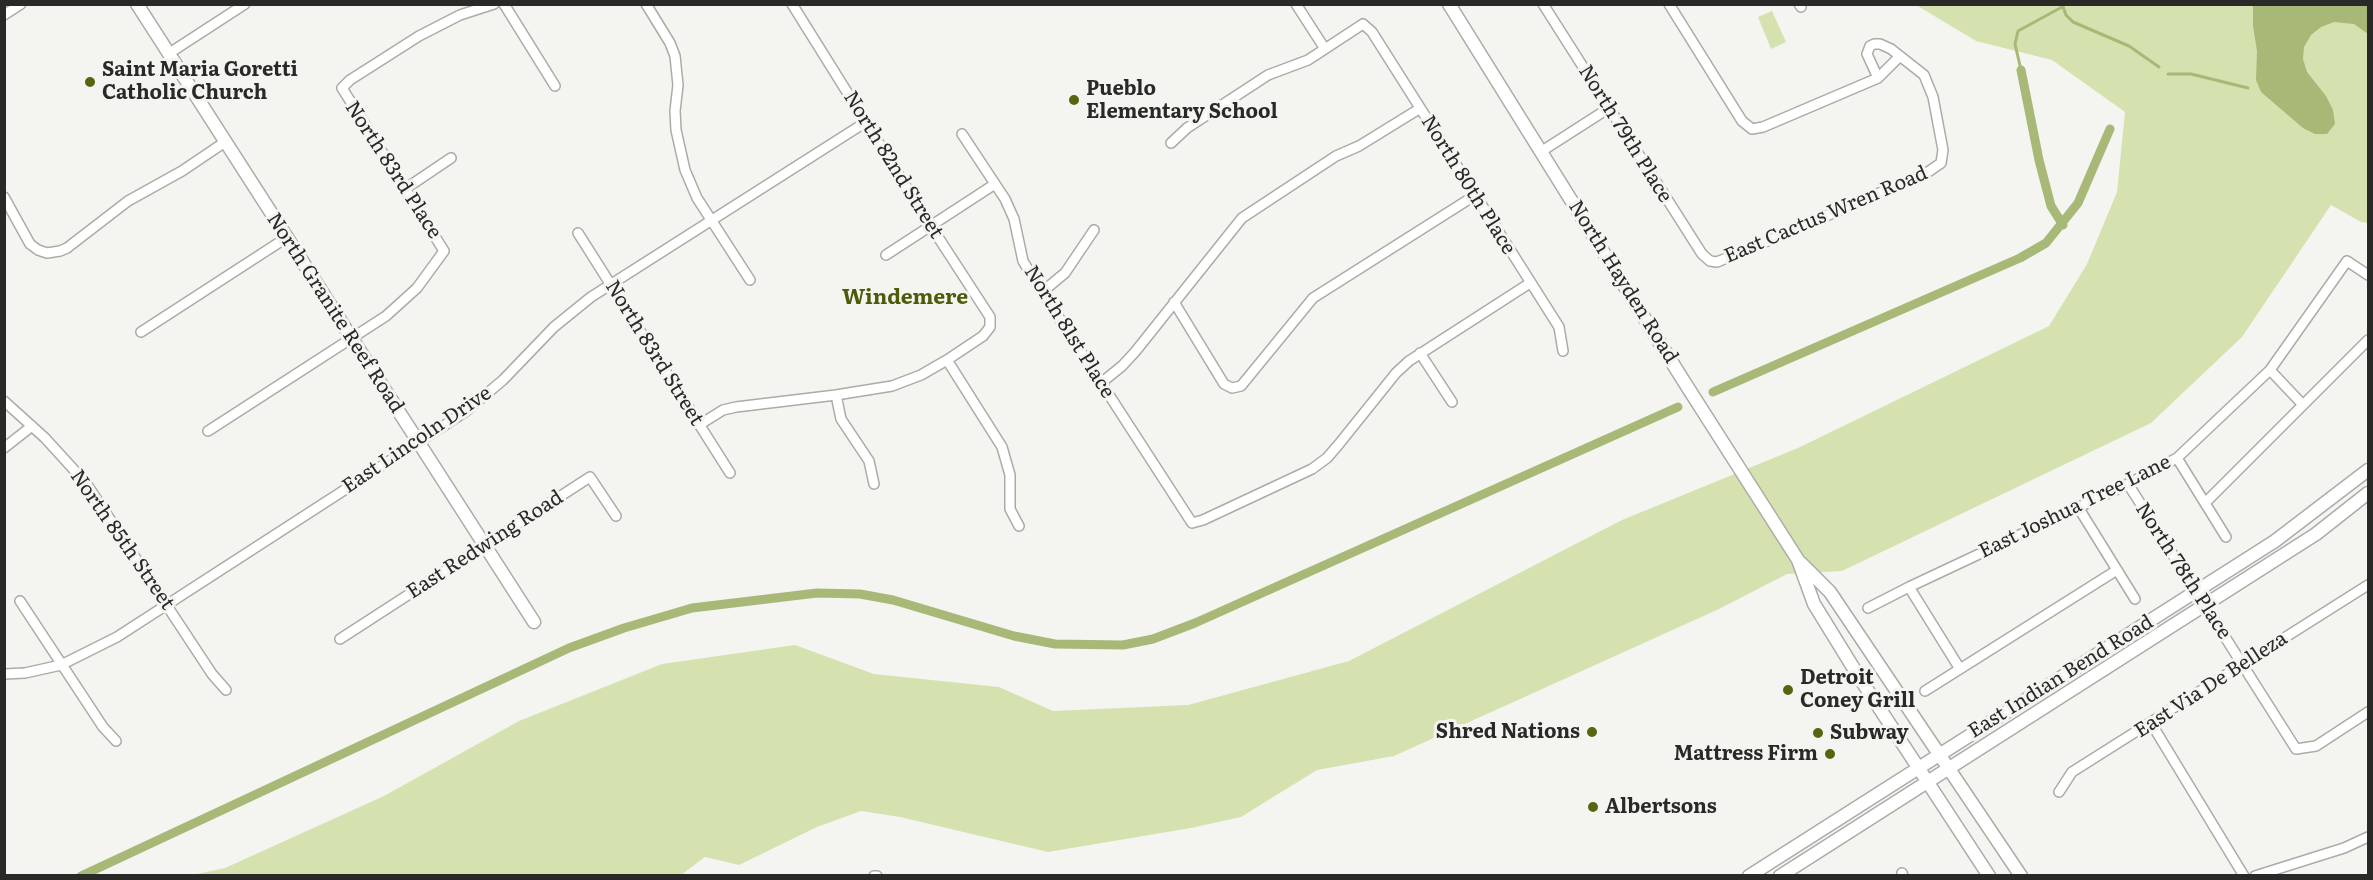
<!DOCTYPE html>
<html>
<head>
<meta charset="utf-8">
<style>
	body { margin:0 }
	#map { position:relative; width:2373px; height:880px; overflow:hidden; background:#f4f5f1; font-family:Literata,serif }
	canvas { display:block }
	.frame { position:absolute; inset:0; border:6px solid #292928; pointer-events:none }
</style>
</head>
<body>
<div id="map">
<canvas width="2373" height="880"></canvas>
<div class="frame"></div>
</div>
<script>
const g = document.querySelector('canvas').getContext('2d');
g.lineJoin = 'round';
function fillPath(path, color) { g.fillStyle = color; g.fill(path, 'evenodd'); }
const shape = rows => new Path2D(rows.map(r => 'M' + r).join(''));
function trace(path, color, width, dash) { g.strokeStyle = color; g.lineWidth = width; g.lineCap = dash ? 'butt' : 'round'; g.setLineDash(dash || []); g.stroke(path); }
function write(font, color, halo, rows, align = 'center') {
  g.font = font + ' Literata,serif'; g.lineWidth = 6; g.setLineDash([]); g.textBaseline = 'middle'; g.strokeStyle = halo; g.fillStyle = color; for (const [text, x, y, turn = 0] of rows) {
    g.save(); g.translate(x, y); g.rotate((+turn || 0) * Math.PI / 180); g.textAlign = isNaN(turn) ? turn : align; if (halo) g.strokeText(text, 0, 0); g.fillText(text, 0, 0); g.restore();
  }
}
fillPath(shape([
	[1916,5,2368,5,2368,223,2361,222,2331,205,2242,337,2151,423,1842,571,1787,574,1719,609,1394,756,1317,770,1241,817,1191,828,1048,852,900,817,861,811,817,827,739,865,705,857,681,875,188,876,225,868,384,796,519,721,662,664,795,645,874,674,999,687,1053,711,1188,705,1349,661,1622,520,1798,448,2049,326,2087,264,2117,192,2125,112,2052,60,1976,41],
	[1772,11,1786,42,1771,49,1758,17]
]), '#d5e2b0');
fillPath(shape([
	[2253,5,2368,5,2368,34,2354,24,2334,22,2321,27,2311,35,2304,47,2303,59,2307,72,2326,96,2333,110,2335,124,2327,134,2315,134,2303,128,2261,92,2256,80,2257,51,2253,26]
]), '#a8b877');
trace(shape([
	[2062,4,2066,15,2073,22,2129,46,2159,67],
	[2021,70,2015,44,2018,31,2062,7],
	[2168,74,2191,74,2248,88]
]), '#a8b877', 3);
trace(shape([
	[2021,70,2039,160,2051,206,2063,225],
	[1713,392,2020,258,2046,243,2078,203,2110,129],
	[81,876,569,648,624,628,692,608,817,593,860,594,893,600,1014,636,1055,644,1123,645,1153,639,1195,623,1678,407]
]), '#a8b877', 9);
const street = shape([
	[504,4,555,86],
	[646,4,670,43,675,56,678,85,675,111,676,130,685,170,697,198,750,280],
	[1296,4,1325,49],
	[1543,4,1702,254,1710,261,1717,262,1782,235,1928,172,1941,163,1943,150,1933,97,1924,75,1891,49,1880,44,1874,44,1870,46,1867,54,1878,78],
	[1669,4,1742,121,1752,129,1763,127,1878,78,1900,56],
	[1799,4,1801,7],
	[4,15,21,4],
	[168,54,245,4],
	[962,134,1005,199,1014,219,1023,261,1032,276,1192,523,1203,520,1312,469,1327,458,1339,444,1396,373,1409,361,1530,283],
	[1171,143,1187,128,1268,75,1308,60,1363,24,1372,32,1559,327,1563,351],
	[1542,151,1609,108],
	[405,189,451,158],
	[4,197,30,244,38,250,47,253,60,251,67,248,128,201,182,171,225,142],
	[578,233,730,473],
	[886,255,995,184],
	[1042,292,1065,273,1094,230],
	[1174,302,1224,384,1232,388,1241,386,1313,298,1474,196],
	[141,332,286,238],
	[1420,353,1452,402],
	[947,360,1002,447,1010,475,1010,509,1019,526],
	[2270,370,2303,405],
	[1101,383,1122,366,1135,352,1242,218,1336,156,1359,146,1419,109],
	[836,395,841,419,869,461,874,484],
	[4,401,45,438,86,483,212,674,226,690],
	[699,425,723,410,736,407,836,395,892,386,921,375,947,360,983,336,990,327,990,317,925,217,792,4],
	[208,431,386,316,417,288,444,251,342,88,350,80,419,36,460,15,494,4],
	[4,448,32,426],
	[2177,458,2226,537],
	[2128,484,2296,749,2316,746,2368,712],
	[2205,503,2368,340],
	[2078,507,2135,599],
	[1909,587,1960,669],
	[20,601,103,727,116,741],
	[1868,608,1909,587,2128,484,2177,458,2270,370,2347,261,2368,275],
	[340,639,590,477,616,516],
	[4,674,25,673,61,665,117,637,465,412,503,380,554,327,591,297,866,122],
	[1925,691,2117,570],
	[2151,723,2244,876],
	[2059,792,2072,772,2368,585],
	[1902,873,1903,876],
	[874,876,877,876],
	[2255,876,2344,848,2368,837]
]);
const secondary = shape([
	[137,4,534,622],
	[1449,4,1683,380,1798,560,1814,604,1859,677,1989,876],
	[1801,563,1830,592,2021,876],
	[1749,876,2275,541,2368,470],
	[1780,876,2316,534,2368,493]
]);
trace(street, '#abaca8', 12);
trace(secondary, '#abaca8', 15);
trace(street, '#fff', 9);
trace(secondary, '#fff', 12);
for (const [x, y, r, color] of [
	[90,82,6,"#57660e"],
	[1074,100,6,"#57660e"],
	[1788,690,6,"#57660e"],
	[1592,732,6,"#57660e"],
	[1818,733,6,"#57660e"],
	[1830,754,6,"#57660e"],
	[1593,807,6,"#57660e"]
]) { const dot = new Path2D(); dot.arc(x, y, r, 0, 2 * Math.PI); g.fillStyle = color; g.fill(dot); trace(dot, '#f4f5f1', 2); }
write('bold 20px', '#292928', '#f4f5f1', [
	["Saint Maria Goretti",102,70],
	["Catholic Church",102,93],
	["Pueblo",1086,89],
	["Elementary School",1086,112],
	["Detroit",1800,678],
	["Coney Grill",1800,701],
	["Shred Nations",1580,732,"right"],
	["Subway",1830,733],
	["Mattress Firm",1818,754,"right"],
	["Albertsons",1605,807]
], 'left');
write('20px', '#292928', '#f4f5f1', [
	["North 79th Place",1625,134,58],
	["North 82nd Street",893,165,58],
	["North 83rd Place",393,170,57],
	["North 80th Place",1468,185,58],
	["East Cactus Wren Road",1826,215,-23],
	["North Hayden Road",1623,282,58],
	["North Granite Reef Road",335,313,57],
	["North 81st Place",1069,332,58],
	["North 83rd Street",654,353,58],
	["East Lincoln Drive",417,440,-34],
	["East Joshua Tree Lane",2075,507,-26],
	["North 85th Street",122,540,55],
	["East Redwing Road",485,545,-33],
	["North 78th Place",2183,571,57],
	["East Indian Bend Road",2061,677,-32],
	["East Via De Belleza",2211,685,-33]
]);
write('bold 21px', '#4d5a09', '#f4f5f1', [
	["Windemere",905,298]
]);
</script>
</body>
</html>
